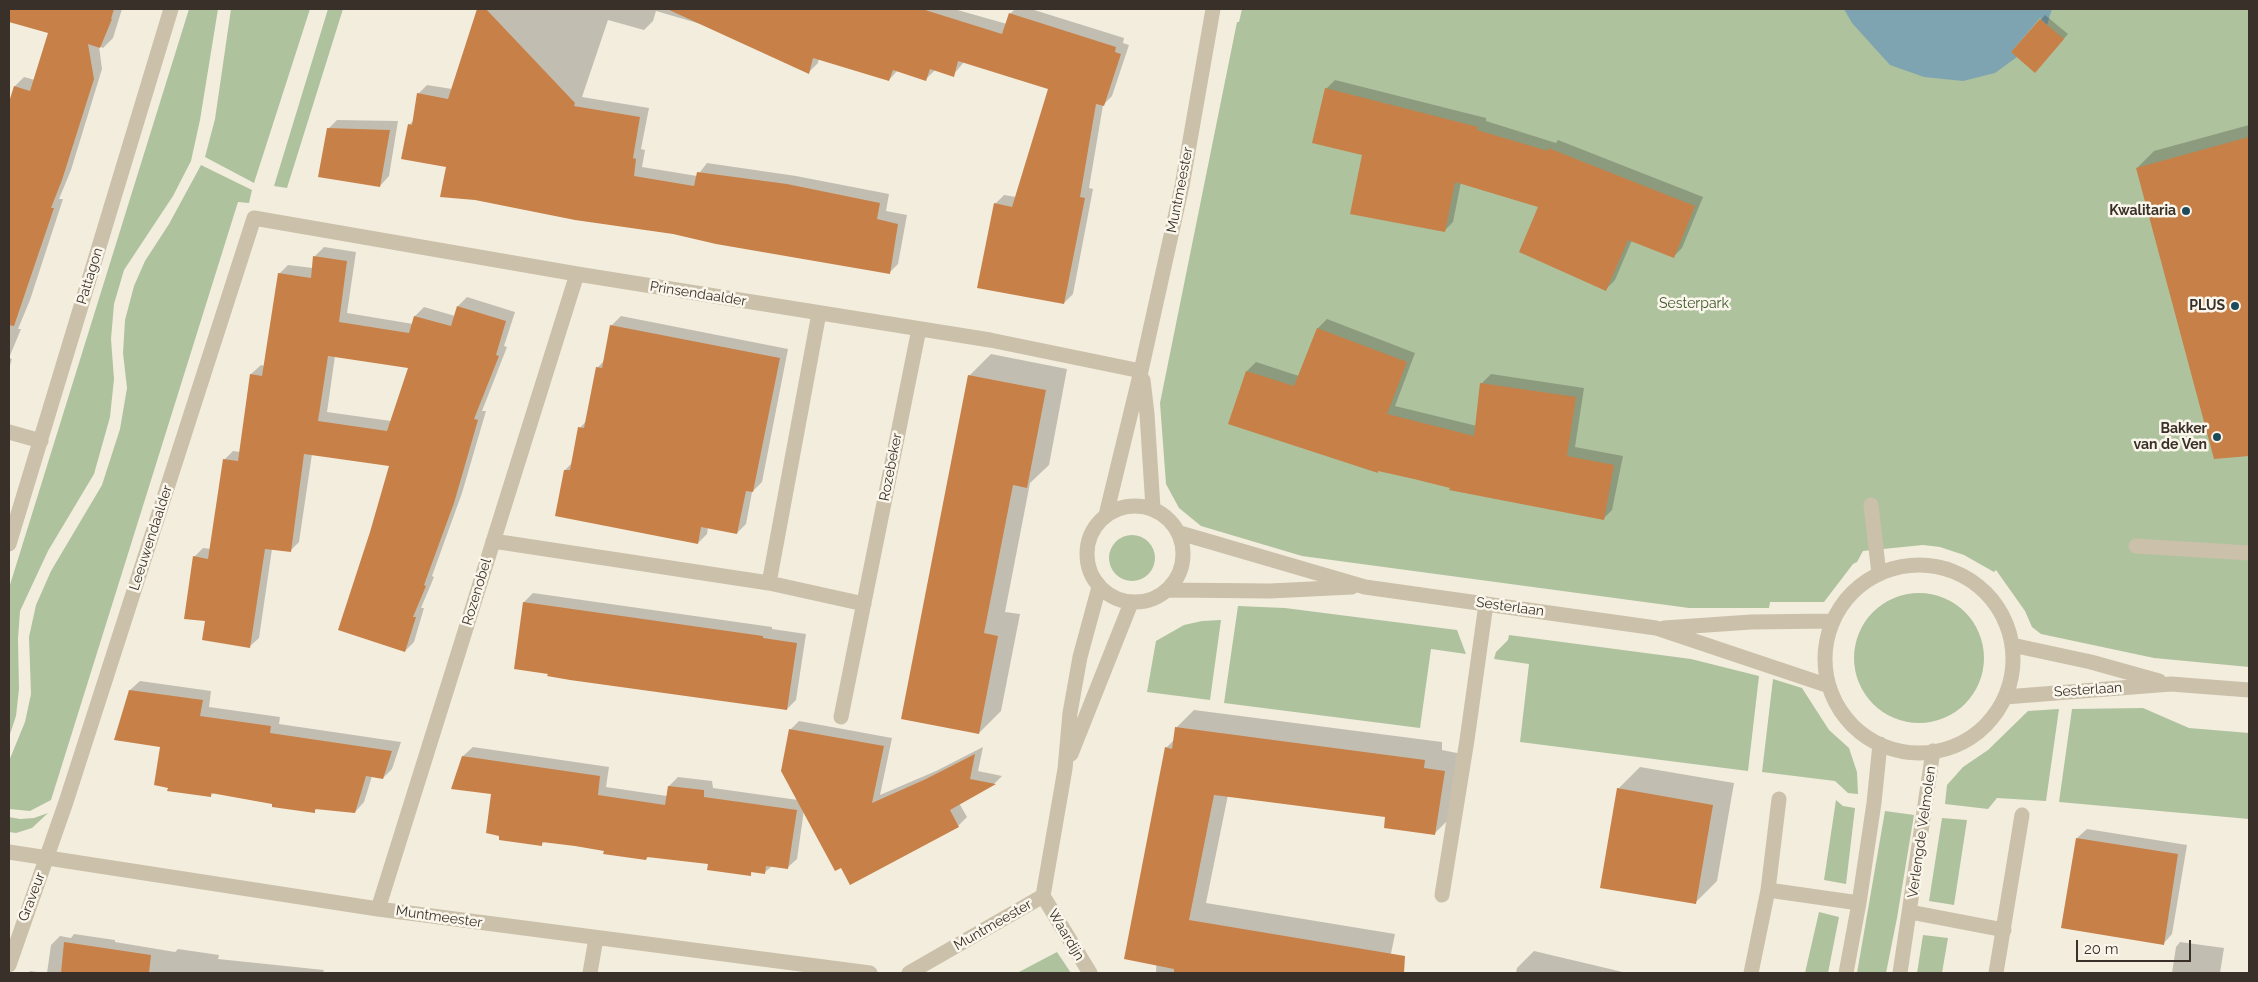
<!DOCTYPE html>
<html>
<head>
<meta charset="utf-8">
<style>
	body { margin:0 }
	#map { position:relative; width:2258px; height:982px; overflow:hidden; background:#f3edde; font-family:Raleway,sans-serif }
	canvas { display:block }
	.frame { position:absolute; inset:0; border:10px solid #393129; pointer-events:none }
	.scale { position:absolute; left:2076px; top:940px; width:115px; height:22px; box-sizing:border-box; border:2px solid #393129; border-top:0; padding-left:6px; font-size:15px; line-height:18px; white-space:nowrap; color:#393129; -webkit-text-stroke:4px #faf6eb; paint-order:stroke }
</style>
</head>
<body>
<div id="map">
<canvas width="2258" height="982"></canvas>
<div class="frame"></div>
<div class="scale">20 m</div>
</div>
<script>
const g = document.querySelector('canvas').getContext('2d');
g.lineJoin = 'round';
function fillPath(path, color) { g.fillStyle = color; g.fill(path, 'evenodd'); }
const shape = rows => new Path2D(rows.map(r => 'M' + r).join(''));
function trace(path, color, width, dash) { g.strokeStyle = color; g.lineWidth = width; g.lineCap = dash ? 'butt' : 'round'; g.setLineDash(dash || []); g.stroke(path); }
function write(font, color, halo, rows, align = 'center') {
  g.font = font + ' Raleway,sans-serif'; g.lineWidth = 5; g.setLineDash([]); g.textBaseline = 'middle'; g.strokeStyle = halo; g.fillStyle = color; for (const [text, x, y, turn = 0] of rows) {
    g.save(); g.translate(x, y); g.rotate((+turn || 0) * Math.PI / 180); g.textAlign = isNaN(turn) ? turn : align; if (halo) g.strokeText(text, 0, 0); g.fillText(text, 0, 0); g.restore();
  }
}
fillPath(shape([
	[189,9,218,9,200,120,191,161,173,196,124,270,114,304,111,339,114,379,110,417,94,474,48,551,20,611,18,639,19,689,16,716,9,737,9,588],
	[231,9,310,9,254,183,205,157,215,119],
	[328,9,343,9,287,188,274,186],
	[1242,9,2249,9,2249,667,2154,658,2041,634,2032,627,2025,611,1996,570,1994,572,1964,555,1940,547,1923,545,1863,551,1857,562,1853,564,1824,602,1770,602,1769,608,1689,608,1302,556,1201,526,1179,508,1166,484,1160,403,1237,22,1239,22],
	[201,165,252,190,249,203,238,202,51,800,30,811,9,809,9,761,25,722,31,694,29,637,36,605,51,571,102,485,120,429,127,388,123,353,125,320,134,286,145,261,169,224],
	'1109 558a23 23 0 1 1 46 0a23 23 0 1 1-46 0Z',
	'1854 658a65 65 0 1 1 130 0a65 65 0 1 1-130 0Z',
	[1238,606,1285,608,1457,630,1466,654,1431,649,1420,728,1224,703],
	[1221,620,1210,700,1147,692,1156,641,1184,625,1202,621],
	[1509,635,1691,659,1759,676,1748,771,1520,742,1529,664,1494,659,1496,652,1508,640],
	[1773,679,1802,688,1829,730,1849,748,1857,772,1858,794,1848,793,1835,781,1762,772],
	[2143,708,2189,728,2249,733,2249,819,2059,802,2072,709],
	[2059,709,2046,801,1997,798,1988,809,1945,804,1947,785,1963,767,1988,750,2028,711],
	[1836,800,1843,806,1855,808,1846,884,1824,880],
	[1885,811,1914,815,1897,918,1886,973,1857,973],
	[48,813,32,828,16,833,9,832,9,817,20,819,34,818],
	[1942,818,1967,820,1954,905,1929,901],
	[1819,912,1839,917,1828,973,1805,973],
	[1923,935,1948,938,1942,973,1917,973],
	[1057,952,1071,973,1017,973]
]), '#afc29e');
fillPath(shape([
	[1844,9,2052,9,2047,25,2040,18,2011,52,2017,57,1995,73,1963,81,1924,77,1890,65,1852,23]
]), '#7da4b0');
fillPath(shape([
	[42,9,122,9,113,38,103,48,99,46,102,69,71,170,59,199,63,199,30,300,18,329,21,329,9,358,12,359,9,369,9,164,19,133,9,130,9,106,15,86,24,77,35,80,50,32,36,29],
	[473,9,954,9,1007,24,1010,14,1015,9,1031,9,1124,38,1123,43,1129,45,1112,96,1103,105,1089,188,1093,189,1073,294,1064,303,995,204,1004,195,1016,197,1049,88,964,62,953,75,935,70,926,79,898,70,889,80,819,58,818,63,809,72,711,27,656,11,653,21,644,30,608,20,582,97,649,108,641,149,645,150,642,167,697,176,707,163,796,176,889,194,886,211,907,215,898,264,889,273,447,166,409,125,414,120,418,94,427,85,452,89,478,10],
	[2045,15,2068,34,2039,67,2013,52],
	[1335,80,1486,118,1486,121,1556,143,1558,140,1703,197,1682,248,1673,257,1632,240,1615,280,1606,289,1540,206,1461,182,1453,222,1444,231,1364,154,1326,89],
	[337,120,398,121,389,176,380,186,328,129],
	[2249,125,2249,454,2215,458,2137,168,2154,151],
	[324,247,356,252,347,313,413,324,415,316,424,307,455,316,458,306,467,297,515,312,504,346,507,347,482,411,486,411,462,493,432,576,434,577,421,608,424,608,414,642,405,651,371,533,390,465,312,454,299,542,290,551,272,549,259,638,249,647,206,620,194,557,203,548,211,549,224,460,233,451,240,452,251,374,261,365,265,366,279,274,288,265,313,268,315,256],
	[335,356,409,367,391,421,327,412],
	[621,316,788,349,762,482,752,492,746,524,737,533,708,527,707,534,698,543,565,470,572,463,580,428,587,420,597,368,604,361,611,326],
	[1327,319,1415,353,1395,406,1477,426,1482,383,1491,374,1584,388,1575,447,1623,456,1612,510,1603,519,1451,487,1230,423,1247,371,1256,362,1299,376,1318,328],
	[991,354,1067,369,1049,465,1030,483,1005,612,1020,614,1001,711,979,733,969,376],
	[533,593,772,627,772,629,806,634,796,700,787,709,549,673,524,602],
	[140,681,211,691,209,707,280,717,279,724,401,742,392,769,383,778,372,776,364,802,355,812,318,808,314,811,214,793,210,796,162,746,130,690],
	[1194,710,1442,742,1442,750,1462,754,1452,816,1434,834,1387,816,1228,795,1206,903,1395,934,1387,973,1156,973,1166,748,1175,739,1176,728],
	[799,721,892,738,880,795,936,771,983,747,978,771,1002,776,995,783,959,803,967,817,958,826,841,867,804,810,797,859,787,868,772,866,764,873,753,871,750,874,710,863,649,856,646,859,605,850,545,841,541,845,493,793,463,756,473,747,609,767,606,787,667,796,669,786,678,777,712,781,713,788,798,800,790,730],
	[1640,767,1734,783,1717,881,1695,903,1618,789],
	[2087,829,2187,845,2172,934,2163,944,2077,838],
	[74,934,115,940,115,942,175,952,178,949,219,955,218,959,324,970,323,973,47,973,51,945,60,936,71,938],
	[2180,942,2224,948,2220,973,2172,973,2176,947],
	[1534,951,1627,973,1516,973,1517,968],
	[30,971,44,973,29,973]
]), '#0003');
fillPath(shape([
	[9,9,114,9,111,19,112,19,100,48,88,44,94,79,62,180,51,208,54,208,14,326,9,325,9,102,14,86,30,91,48,33,9,22],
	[477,9,486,9,575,103,574,106,640,117,633,158,636,159,634,176,694,186,697,172,787,184,880,203,877,219,898,224,890,274,716,244,673,234,575,220,475,200,440,197,446,167,401,159,408,124,412,125,417,93,448,99],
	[667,9,922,9,1002,34,1009,13,1116,47,1115,52,1121,54,1104,106,1096,104,1080,197,1085,198,1064,304,977,288,994,203,1012,207,1048,89,958,61,954,77,930,69,926,81,893,70,889,81,813,58,809,74],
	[2040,19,2064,39,2035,73,2011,52],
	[1325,88,1478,127,1477,130,1548,151,1548,148,1695,206,1674,258,1628,240,1606,291,1519,252,1538,207,1455,182,1445,232,1350,214,1362,155,1312,143],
	[327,128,390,130,380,187,318,177],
	[2249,137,2249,456,2214,459,2136,168],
	[313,256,347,261,339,322,409,333,414,316,451,326,457,306,506,321,496,355,499,356,474,419,478,420,454,503,424,585,426,586,413,617,416,617,405,652,338,630,370,532,389,466,304,454,291,552,265,549,250,648,202,640,205,621,184,619,193,556,208,559,223,459,238,461,250,374,262,376,278,273,311,278],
	[328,356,408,368,387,431,318,421],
	[610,325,780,358,753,492,746,491,737,534,701,527,698,544,555,516,564,470,570,470,578,427,584,428,596,367,602,368],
	[1317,328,1407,362,1387,414,1474,436,1480,383,1576,397,1567,456,1614,465,1604,520,1449,490,1450,488,1414,479,1378,471,1378,473,1228,424,1246,371,1294,386],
	[968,375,1046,390,1027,488,1013,485,984,633,998,636,979,734,901,719],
	[523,602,763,636,763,638,797,643,787,710,570,680,547,676,548,674,514,669],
	[129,690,203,700,200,716,271,726,270,733,392,751,383,779,366,776,355,813,315,809,315,813,272,807,272,804,211,793,211,797,167,791,168,788,154,785,160,747,114,740],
	[1175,727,1425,760,1424,768,1445,771,1435,835,1384,828,1385,817,1214,795,1189,920,1405,956,1404,973,1174,973,1174,969,1124,959,1165,747,1172,749],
	[789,729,884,746,872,803,926,779,975,754,970,779,996,784,950,810,959,827,850,885,841,868,835,871,781,771],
	[462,756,600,776,598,795,665,805,668,786,704,790,704,797,797,810,788,869,766,866,765,874,751,872,751,876,707,870,708,864,647,857,646,860,603,854,604,851,575,846,542,842,542,846,499,840,499,836,486,833,491,794,451,789],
	[1617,788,1713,805,1696,904,1600,888],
	[2076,838,2178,854,2164,945,2061,928],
	[64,942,151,955,149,973,61,973]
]), '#c78048');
trace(shape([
	[1871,505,1879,574],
	[2136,546,2249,553],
	[1442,895,1467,740,1486,604]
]), '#cbc0aa', 15);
trace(shape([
	[1143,380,1147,414,1153,508],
	[9,432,41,441],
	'1087 554a48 48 0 1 1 96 0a48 48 0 1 1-96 0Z',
	[1106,515,1141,371,1182,186,1213,9],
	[1180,533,1365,587,1656,628,1829,686],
	[493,541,769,583,864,604],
	[9,544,171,9],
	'1825 659a94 94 0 1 1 188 0a94 94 0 1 1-188 0Z',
	[769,583,819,313],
	[1168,590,1270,591,1352,587],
	[1664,628,1751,622,1832,621],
	[2012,645,2091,662,2159,681],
	[2005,697,2171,684,2249,690],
	[841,717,919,329],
	[1071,754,1131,603],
	[9,852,378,909,870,973],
	[1768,890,1859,903],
	[1043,896,1090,973],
	[378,909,577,274],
	[1910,912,2004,930],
	[9,965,66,802,254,218,577,274,990,340,1141,371],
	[590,973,596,938],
	[909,973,1043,896,1065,769,1070,713,1080,657,1099,587],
	[1751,973,1768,890,1779,799],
	[1846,973,1859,903,1874,803,1880,744],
	[1900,973,1933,751],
	[1996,973,2022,815]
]), '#cbc0aa', 15);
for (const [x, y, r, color] of [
	[2186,211,5,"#1e4b5b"],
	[2235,306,5,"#1e4b5b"],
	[2217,437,5,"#1e4b5b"]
]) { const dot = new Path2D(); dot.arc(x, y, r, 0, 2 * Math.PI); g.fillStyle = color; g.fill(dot); trace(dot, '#faf6eb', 2); }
write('14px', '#393129', '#faf6eb', [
	["Muntmeester",1180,190,-79],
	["Pattagon",90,276,-73],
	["Prinsendaalder",698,294,9],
	["Rozebeker",891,467,-79],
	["Leeuwendaalder",151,538,-72],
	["Rozenobel",477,592,-73],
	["Sesterlaan",1510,607,8],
	["Sesterlaan",2088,690,-4],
	["Verlengde Velmolen",1922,832,-82],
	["Graveur",32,897,-69],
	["Muntmeester",439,917,8],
	["Muntmeester",993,925,-30],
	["Waardijn",1066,935,59]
]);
write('bold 14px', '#393129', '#faf6eb', [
	["Kwalitaria",2176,211],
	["PLUS",2225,306],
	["Bakker",2207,429],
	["van de Ven",2207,445]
], 'right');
write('14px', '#3f572d', '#faf6eb', [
	["Sesterpark",1694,304]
]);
</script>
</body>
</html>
